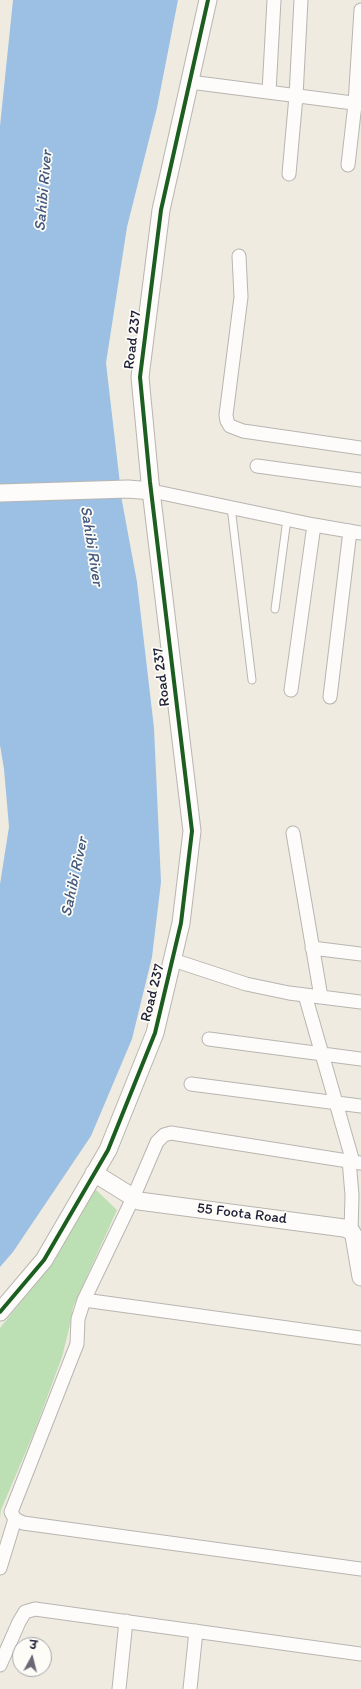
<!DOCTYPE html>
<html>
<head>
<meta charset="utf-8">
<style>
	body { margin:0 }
	#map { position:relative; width:361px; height:1689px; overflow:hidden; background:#f0ebe0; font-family:Itim,"Playpen Sans Deva",sans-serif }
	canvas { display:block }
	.north { position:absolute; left:12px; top:1637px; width:40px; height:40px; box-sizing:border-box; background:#fdfcf7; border:1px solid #a5a5ac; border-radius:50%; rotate:7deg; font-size:11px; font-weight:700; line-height:16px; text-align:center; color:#22223b }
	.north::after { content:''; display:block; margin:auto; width:14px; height:18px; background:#6a6875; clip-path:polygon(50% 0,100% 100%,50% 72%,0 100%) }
</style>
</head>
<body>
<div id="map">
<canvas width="361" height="1689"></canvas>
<div class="north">उ</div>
</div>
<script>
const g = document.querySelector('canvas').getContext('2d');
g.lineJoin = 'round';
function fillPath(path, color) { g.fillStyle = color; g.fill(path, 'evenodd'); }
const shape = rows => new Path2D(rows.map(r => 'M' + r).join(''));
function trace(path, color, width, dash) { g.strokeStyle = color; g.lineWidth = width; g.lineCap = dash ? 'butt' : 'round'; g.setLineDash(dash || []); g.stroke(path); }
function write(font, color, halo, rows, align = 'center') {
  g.font = font + ' Itim,sans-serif'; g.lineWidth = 3.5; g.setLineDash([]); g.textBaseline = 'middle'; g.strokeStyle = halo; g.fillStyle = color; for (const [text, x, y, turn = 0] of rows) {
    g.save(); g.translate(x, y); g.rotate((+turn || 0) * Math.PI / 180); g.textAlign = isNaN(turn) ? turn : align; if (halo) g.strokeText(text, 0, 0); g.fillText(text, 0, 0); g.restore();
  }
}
fillPath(shape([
	[94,1188,117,1210,73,1307,69,1329,62,1357,35,1430,1,1510,0,1518,0,1328,55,1260]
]), '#bcdfb3');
fillPath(shape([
	[13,0,178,0,157,108,127,227,106,363,122,501,137,582,154,728,161,882,152,957,132,1039,91,1136,13,1252,0,1267,0,884,9,827,4,769,0,745,0,126]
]), '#9bc0e4');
const service = shape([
	[231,507,252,680],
	[275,609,287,519]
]);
const minor = shape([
	[190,82,361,104],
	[269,92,274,0],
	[348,165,355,104,361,10],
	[289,174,296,96,301,0],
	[239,256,241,297,226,415,227,421,230,426,243,431,361,448],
	[257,466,361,480],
	[152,491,314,525,361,533],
	[291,690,314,525],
	[330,697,350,531],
	[293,833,321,997],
	[312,948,361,954],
	[173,960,246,984,289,993,361,1002],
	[305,995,353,1162],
	[209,1039,361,1059],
	[191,1084,361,1106],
	[349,1160,352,1195,351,1231],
	[361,1163,171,1133,164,1135,157,1142,133,1198,84,1300,361,1338],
	[84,1300,78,1319,77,1344,15,1502,11,1512,15,1519,23,1523,361,1569],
	[0,1568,15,1519],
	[0,1665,19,1622,25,1612,35,1609,361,1654],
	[119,1689,126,1621],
	[190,1689,196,1631]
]);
const tertiary = shape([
	[0,493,128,489,152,491],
	[94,1173,139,1201,344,1228,351,1231,354,1236,361,1277],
	[0,1312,44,1260,108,1150,155,1033,181,923,192,831,150,482,140,377,161,210,208,0]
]);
trace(service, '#b8b5b1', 9);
trace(minor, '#b8b5b1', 15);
trace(tertiary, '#b8b5b1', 19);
trace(service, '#fdfcfa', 7);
trace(minor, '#fdfcfa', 13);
trace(tertiary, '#fdfcfa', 17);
trace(shape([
	[0,1312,44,1260,108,1150,155,1033,181,923,192,831,150,482,140,377,161,210,208,0]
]), '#1b5e20', 4);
write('15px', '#22223b', '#fdfcf7', [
	["Road 237",133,340,-83],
	["Road 237",162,677,-97],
	["Road 237",153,993,-76],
	["55 Foota Road",242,1214,7]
]);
write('italic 16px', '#445a7f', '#fdfcf7', [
	["Sahibi River",44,191,-85],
	["Sahibi River",91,546,81],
	["Sahibi River",75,877,-78]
]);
</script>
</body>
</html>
